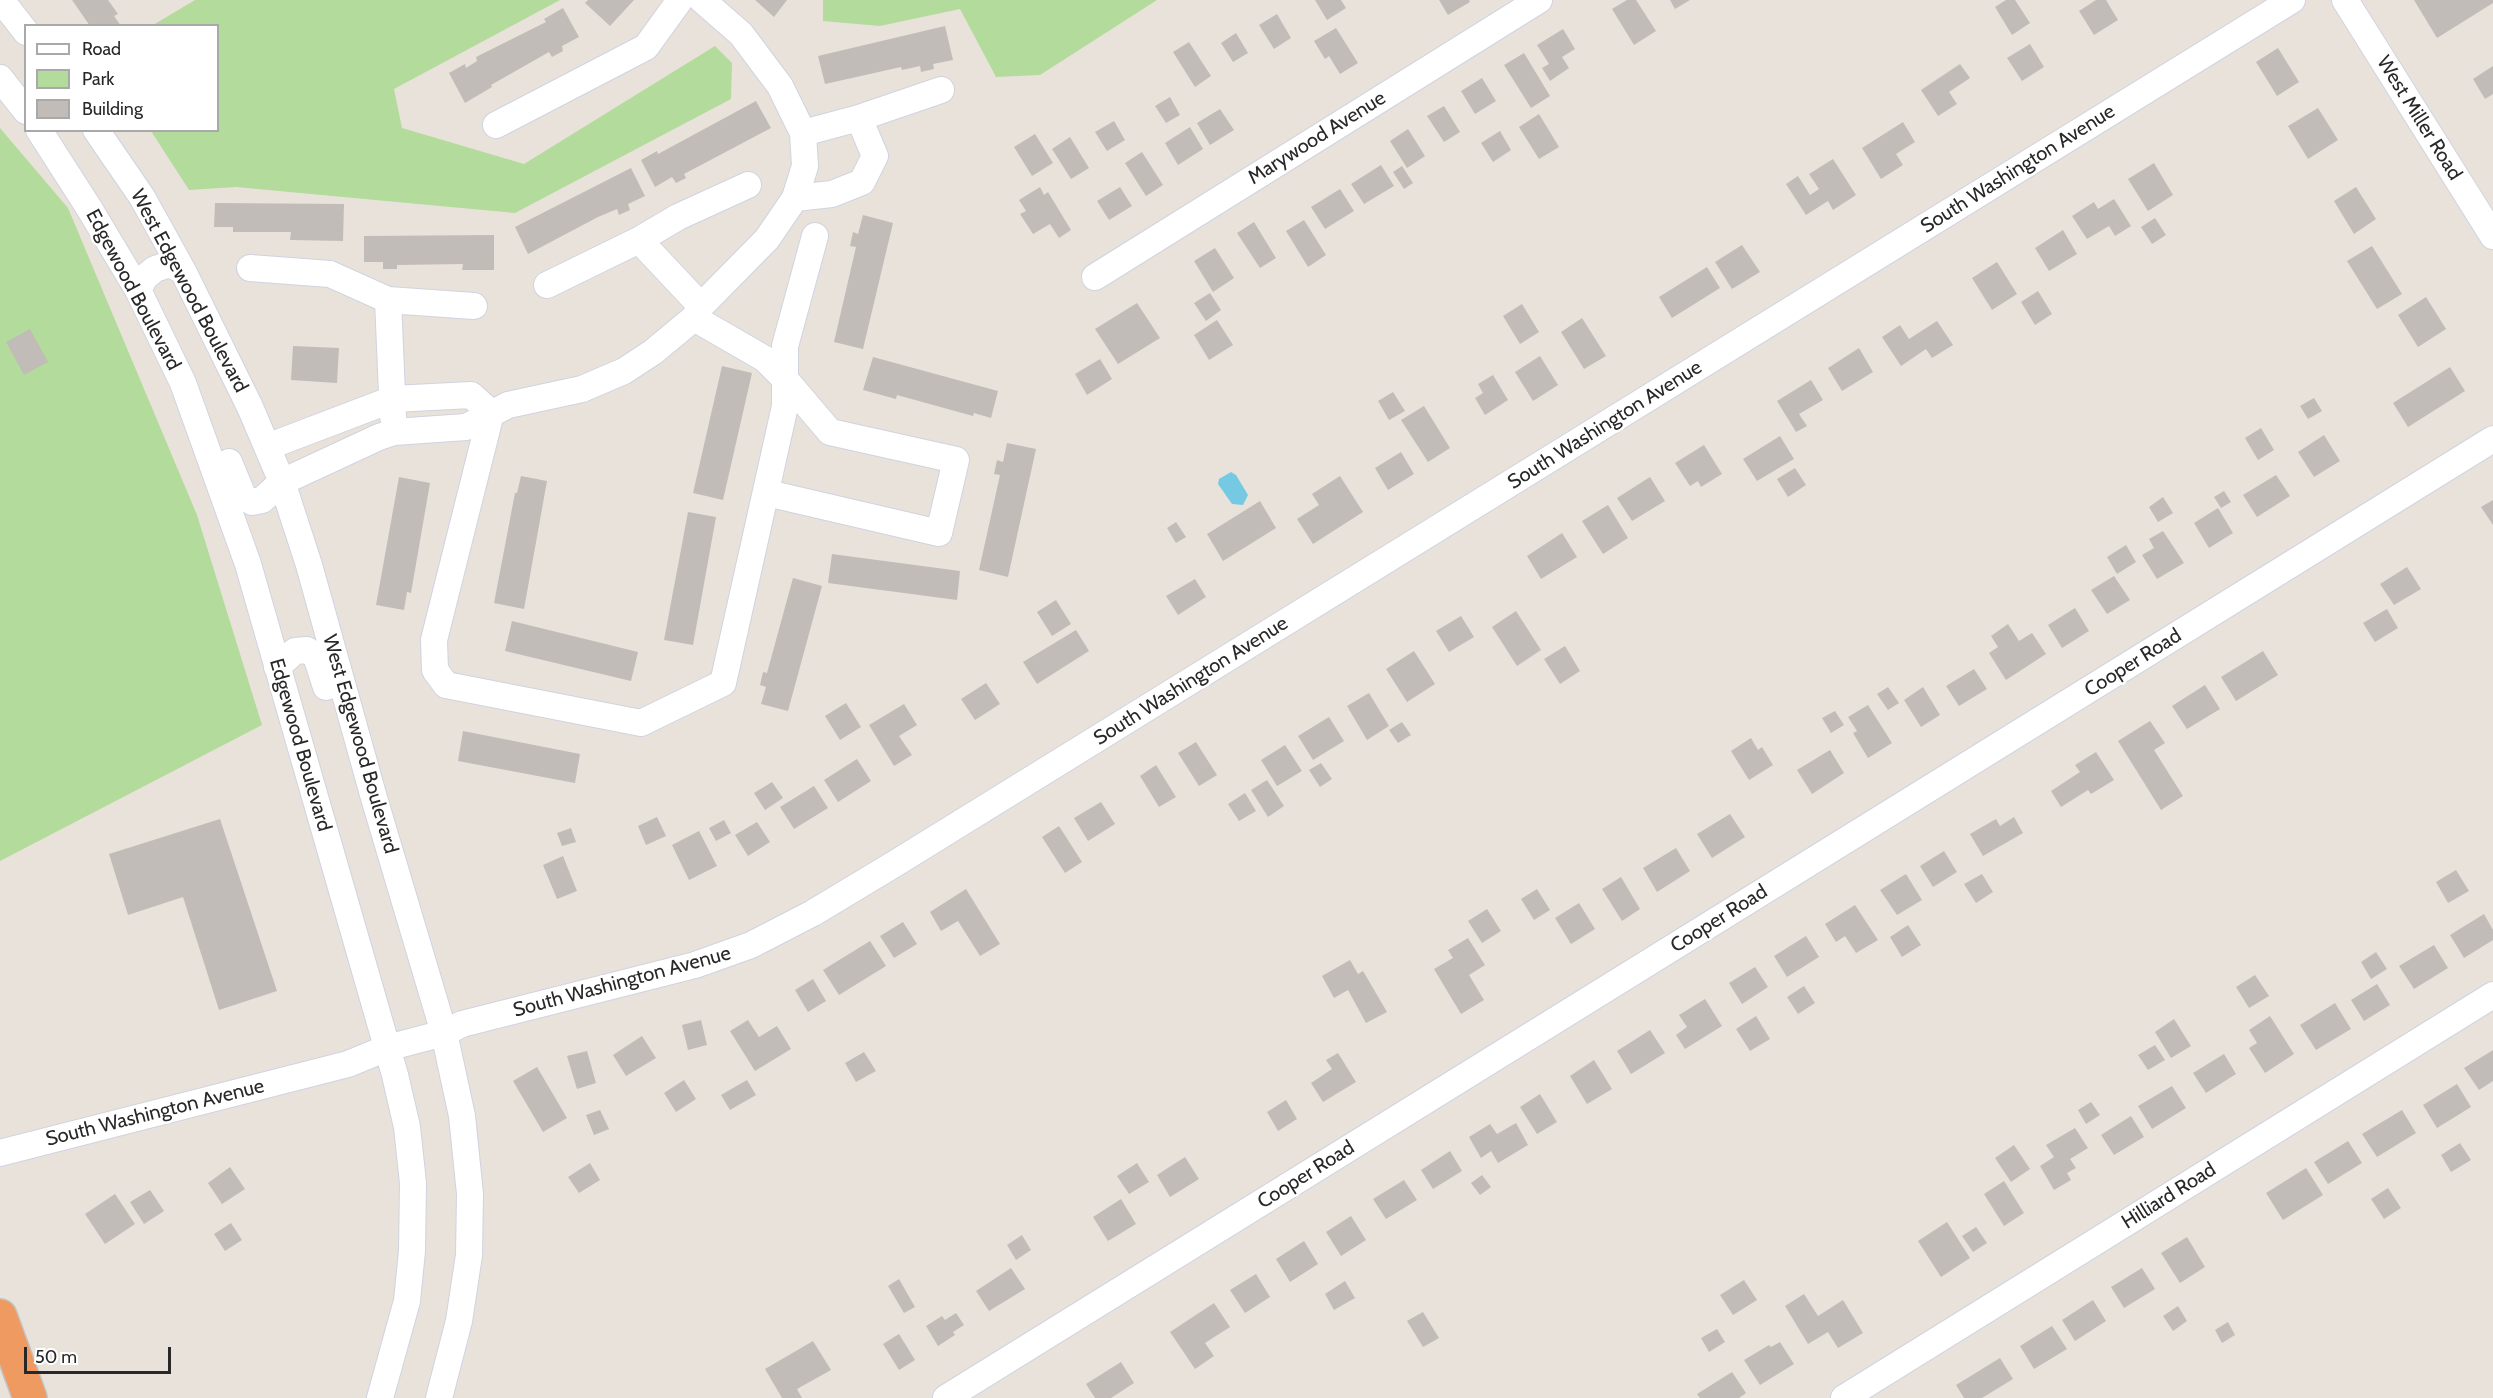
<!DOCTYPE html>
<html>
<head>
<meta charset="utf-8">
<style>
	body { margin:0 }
	#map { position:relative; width:2493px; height:1398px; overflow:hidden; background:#e9e2db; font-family:Cabin,sans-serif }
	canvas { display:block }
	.legend { position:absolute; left:24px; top:24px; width:195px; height:108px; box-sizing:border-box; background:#fff; border:2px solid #a9a9a9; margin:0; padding:8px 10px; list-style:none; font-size:18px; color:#282828 }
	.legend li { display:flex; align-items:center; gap:12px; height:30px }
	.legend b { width:30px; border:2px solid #a9a9a9 }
	.scale { position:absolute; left:24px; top:1347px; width:147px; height:27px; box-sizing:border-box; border:3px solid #282828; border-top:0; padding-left:8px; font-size:18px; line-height:21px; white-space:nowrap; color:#282828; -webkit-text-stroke:4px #fff; paint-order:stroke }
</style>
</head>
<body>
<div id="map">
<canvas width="2493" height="1398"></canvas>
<ul class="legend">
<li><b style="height:8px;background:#fff"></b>Road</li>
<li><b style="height:16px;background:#b3db9b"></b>Park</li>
<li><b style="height:16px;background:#c1bcb7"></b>Building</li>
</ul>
<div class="scale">50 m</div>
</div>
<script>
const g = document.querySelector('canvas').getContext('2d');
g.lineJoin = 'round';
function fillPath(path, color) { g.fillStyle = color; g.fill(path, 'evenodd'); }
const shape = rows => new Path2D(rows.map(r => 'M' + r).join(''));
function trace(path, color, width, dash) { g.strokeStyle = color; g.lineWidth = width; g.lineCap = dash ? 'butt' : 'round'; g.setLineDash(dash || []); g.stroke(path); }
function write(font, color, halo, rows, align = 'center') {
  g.font = font + ' Cabin,sans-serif'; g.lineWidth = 5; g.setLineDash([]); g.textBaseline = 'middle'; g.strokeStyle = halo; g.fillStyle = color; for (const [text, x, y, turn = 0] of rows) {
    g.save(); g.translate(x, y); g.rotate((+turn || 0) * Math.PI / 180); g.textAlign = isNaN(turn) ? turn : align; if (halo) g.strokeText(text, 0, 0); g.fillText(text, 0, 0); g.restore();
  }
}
fillPath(shape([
	[195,0,560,0,394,89,402,128,524,164,715,46,732,63,731,99,515,213,236,187,189,190,151,131,218,130,218,26,153,25],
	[823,0,1157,0,1040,75,996,77,960,9,880,26,823,21],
	[0,128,68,208,197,515,262,725,0,861]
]), '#b3db9b');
fillPath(shape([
	[1231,472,1236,475,1248,495,1243,505,1232,504,1218,484,1219,479]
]), '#76c9e3');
fillPath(shape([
	[72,0,108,0,118,14,114,16,121,26,90,26],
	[588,0,634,0,610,26,585,3],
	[755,0,787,0,774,17],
	[1315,0,1341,0,1346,8,1327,20],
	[1439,0,1469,0,1470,2,1448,15],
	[1627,0,1636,0,1656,31,1634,45,1612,9],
	[1670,0,1690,0,1675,9],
	[2006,0,2015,0,2030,23,2012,35,1995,7],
	[2096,0,2106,0,2118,20,2094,35,2079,11],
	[2414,0,2493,0,2493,3,2437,38],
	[563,8,579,37,562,46,563,51,552,57,549,52,491,85,492,87,465,103,449,73,465,64,466,68,477,61,476,57,546,22,544,19],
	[1277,14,1291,38,1274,49,1259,25],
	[945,26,953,60,933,64,934,69,921,72,920,66,902,70,901,67,825,84,818,56],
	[1336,28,1358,63,1340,74,1329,56,1325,59,1314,41],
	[1563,29,1575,49,1562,57,1569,68,1550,81,1542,68,1549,64,1537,45],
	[1236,33,1248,53,1233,62,1221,43],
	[1189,42,1211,76,1195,87,1173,52],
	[2030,44,2044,67,2022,81,2007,58],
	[2278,48,2299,82,2277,96,2256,62],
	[1524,53,1550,96,1531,108,1504,65],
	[1960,64,1970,78,1949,92,1957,104,1938,116,1921,90],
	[2493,66,2493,94,2485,99,2473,79],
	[1482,78,1496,101,1475,114,1461,91],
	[1170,97,1180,115,1166,123,1155,106],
	[756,101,771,128,684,174,686,178,676,183,672,177,655,187,641,160,657,151,658,154],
	[1444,106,1460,132,1444,142,1427,116],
	[2318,108,2338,140,2308,159,2288,126],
	[1220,109,1234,130,1210,145,1197,123],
	[1539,114,1559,147,1539,159,1519,127],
	[1114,121,1125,140,1107,151,1095,132],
	[1903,122,1915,142,1896,154,1903,165,1881,179,1862,148],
	[1190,127,1203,149,1178,165,1165,143],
	[1408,129,1425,156,1407,168,1390,141],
	[1500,131,1511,150,1493,162,1481,143],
	[1035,134,1053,163,1032,176,1014,147],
	[1070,137,1089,168,1071,179,1052,149],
	[1142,152,1163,185,1146,196,1125,163],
	[1833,159,1856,195,1833,210,1828,201,1806,215,1786,184,1798,176,1810,195,1819,189,1809,174],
	[2154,163,2173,195,2148,211,2128,179],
	[1381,165,1394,186,1364,204,1351,184],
	[1402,166,1413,183,1404,189,1393,172],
	[631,168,645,196,628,204,630,210,619,215,617,209,598,217,528,254,515,227],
	[1040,187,1044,195,1048,192,1071,230,1059,238,1050,224,1033,234,1020,214,1026,211,1019,200],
	[1120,187,1132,206,1109,220,1097,201],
	[2356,187,2376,219,2354,234,2334,201],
	[1340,189,1354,211,1325,229,1311,207],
	[2114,199,2131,226,2115,236,2109,226,2087,239,2072,216,2094,202,2098,209],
	[215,203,344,204,343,241,290,240,291,232,233,232,233,227,214,227],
	[863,215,893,223,863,349,834,342,856,247,850,246,853,232,858,234],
	[2155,218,2166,235,2152,244,2141,227],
	[1304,220,1326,255,1308,267,1286,231],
	[1254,222,1276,258,1260,268,1237,233],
	[2063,230,2077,254,2049,271,2035,248],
	[494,235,494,270,462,270,463,264,397,265,397,269,383,269,383,262,364,262,364,236],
	[1742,245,1760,272,1732,289,1715,262],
	[2372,246,2402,294,2377,309,2347,261],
	[1215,248,1234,278,1213,292,1194,261],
	[1997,262,2017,294,1992,310,1972,278],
	[1707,267,1720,288,1672,318,1659,297],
	[2038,291,2052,314,2035,325,2021,302],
	[1210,293,1221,310,1206,321,1194,303],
	[2426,297,2446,329,2418,347,2398,315],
	[1137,303,1160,338,1118,364,1095,329],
	[1522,304,1539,332,1520,344,1503,316],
	[1582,318,1606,356,1584,369,1561,332],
	[1217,320,1233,345,1209,360,1194,335],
	[1937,321,1953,345,1932,358,1926,349,1901,366,1882,337,1900,325,1909,339],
	[30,329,48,362,24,375,6,342],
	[293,346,339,348,337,383,291,380],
	[1859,348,1873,372,1842,391,1828,368],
	[1540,356,1558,385,1533,401,1515,372],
	[873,357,998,391,991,418,974,413,973,416,897,395,896,399,863,390],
	[1100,359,1112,379,1087,395,1075,374],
	[722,366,752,373,723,500,693,493],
	[2450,367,2465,391,2408,427,2393,403],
	[1493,375,1508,400,1485,415,1475,398,1483,393,1478,384],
	[1811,380,1823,400,1799,414,1807,426,1796,432,1777,401],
	[1393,392,1405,411,1389,420,1378,401],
	[2314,398,2322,411,2308,419,2300,406],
	[1424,406,1450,448,1428,462,1401,420],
	[2261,428,2274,450,2258,460,2245,438],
	[2324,435,2340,461,2314,477,2298,452],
	[1780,436,1794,459,1757,481,1743,459],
	[1007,443,1036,449,1008,577,979,570,1000,475,994,474,997,460,1003,462],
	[1704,445,1722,474,1701,487,1698,481,1690,486,1675,463],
	[1401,452,1414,474,1388,490,1375,468],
	[1795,468,1806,485,1788,497,1777,479],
	[2276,475,2290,496,2257,517,2243,495],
	[521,476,547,481,524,609,494,603,515,493,517,493],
	[1340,476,1363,512,1313,544,1297,519,1319,505,1312,494],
	[399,477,430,483,411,593,407,592,404,610,376,605],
	[1650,477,1665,501,1632,521,1617,498],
	[2224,491,2231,502,2221,508,2214,497],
	[2163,497,2173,513,2158,522,2149,507],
	[2493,500,2493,525,2481,507],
	[1260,501,1276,528,1223,561,1207,534],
	[1608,505,1628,538,1603,554,1582,521],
	[2218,508,2233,533,2209,548,2194,523],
	[688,512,716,517,693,645,664,640],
	[1176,522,1186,537,1176,543,1167,528],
	[2163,531,2184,563,2157,579,2142,555,2154,548,2149,539],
	[1562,533,1577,557,1541,579,1527,556],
	[2126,545,2136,562,2117,574,2107,557],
	[832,554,960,571,957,600,828,583],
	[2407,567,2421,589,2394,605,2380,584],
	[2114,576,2130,600,2107,614,2091,590],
	[793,578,822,586,788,711,761,704,766,687,760,685,763,672,767,673],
	[1195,579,1206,597,1178,615,1166,596],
	[1056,600,1071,624,1052,636,1037,612],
	[2075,608,2089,631,2062,648,2048,625],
	[2387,609,2398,628,2375,642,2363,623],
	[1516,611,1541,650,1517,666,1492,627],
	[1461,616,1474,637,1449,652,1436,631],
	[512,621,638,652,631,681,505,651],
	[2008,624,2019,641,2032,633,2046,654,2006,680,1989,653,1998,647,1991,636],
	[1076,630,1089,651,1037,684,1023,662],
	[1565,646,1580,671,1560,684,1544,659],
	[1414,651,1435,684,1407,702,1386,669],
	[2263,651,2278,675,2236,701,2221,677],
	[1974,669,1987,689,1959,706,1946,686],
	[986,683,1000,704,975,720,961,699],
	[2205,685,2220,709,2187,729,2172,706],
	[1888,687,1899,703,1888,710,1877,694],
	[1923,687,1940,715,1921,727,1904,700],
	[1369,693,1389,726,1367,740,1347,706],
	[846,703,861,727,840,740,825,716],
	[904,704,917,725,899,736,912,755,894,766,869,725],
	[1868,705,1892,743,1868,758,1853,733,1857,731,1848,717],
	[1835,711,1844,725,1831,733,1822,718],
	[1329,717,1344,741,1313,760,1298,736],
	[2150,721,2165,743,2154,750,2183,796,2161,810,2118,741],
	[1402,722,1411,735,1398,743,1389,730],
	[463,731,580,754,575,783,458,761],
	[1751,738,1758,750,1762,747,1773,765,1749,780,1731,751],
	[1196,742,1217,775,1199,786,1178,753],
	[1285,745,1302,771,1277,786,1261,760],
	[1830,750,1844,773,1812,794,1797,770],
	[2096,752,2114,780,2091,794,2088,790,2061,807,2051,791,2080,772,2075,765],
	[857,759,871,781,838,802,824,780],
	[1321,763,1332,779,1320,787,1309,770],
	[1156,765,1176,797,1159,807,1140,776],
	[1267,780,1284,806,1268,817,1251,790],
	[772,782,783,798,765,810,754,793],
	[814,786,828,808,794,829,780,807],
	[1245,793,1256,811,1239,821,1228,804],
	[1101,802,1115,824,1088,841,1074,818],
	[1730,814,1745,837,1712,858,1697,834],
	[657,817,666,836,646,845,638,826],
	[2014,817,2023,833,1983,856,1970,834,1996,819,2000,826],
	[220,819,277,991,219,1010,183,897,128,915,109,854],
	[724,820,731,833,716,841,709,828],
	[757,822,770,842,748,856,735,835],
	[1059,826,1082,862,1065,873,1042,837],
	[571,828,576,842,562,846,557,833],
	[699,831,717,866,689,880,672,845],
	[1676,848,1690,871,1657,892,1643,868],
	[1944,851,1957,872,1933,887,1920,866],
	[563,856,577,891,557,899,543,865],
	[2456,870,2469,891,2448,903,2436,882],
	[1906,874,1922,900,1897,915,1880,890],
	[1982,874,1993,892,1976,903,1964,884],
	[1621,877,1640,909,1622,921,1602,889],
	[966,889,1000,944,980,956,958,921,941,931,930,912],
	[1537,889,1550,910,1534,920,1521,899],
	[1579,903,1595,929,1571,944,1555,918],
	[1855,905,1878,940,1856,953,1845,936,1836,942,1825,924],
	[1487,909,1501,931,1482,943,1468,921],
	[2484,914,2493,930,2493,940,2464,958,2450,935],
	[903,922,917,944,894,958,880,936],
	[1908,925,1921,945,1902,957,1890,937],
	[1806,936,1819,957,1787,977,1774,956],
	[1468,938,1485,965,1469,975,1484,1000,1461,1014,1434,969,1453,958,1448,950],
	[870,941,886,966,839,995,823,970],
	[2434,945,2448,968,2414,989,2399,966],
	[2376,952,2387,969,2371,979,2361,962],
	[1350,960,1358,974,1363,971,1387,1012,1366,1023,1348,990,1334,998,1322,976],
	[1755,967,1768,987,1742,1004,1729,983],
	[2255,975,2269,996,2249,1008,2236,987],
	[813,979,826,1001,808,1012,795,990],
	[2377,984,2390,1005,2364,1021,2351,1000],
	[1804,986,1815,1003,1798,1014,1787,997],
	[1705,999,1722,1026,1685,1049,1676,1035,1687,1027,1679,1015],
	[2335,1003,2351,1029,2316,1050,2300,1025],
	[1756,1016,1770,1039,1750,1051,1736,1029],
	[2270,1016,2294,1054,2265,1073,2249,1048,2257,1043,2249,1030],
	[2174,1019,2191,1046,2171,1058,2155,1032],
	[701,1020,707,1045,688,1050,682,1025],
	[748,1020,759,1037,777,1026,791,1049,755,1071,730,1031],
	[1650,1030,1665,1053,1631,1074,1617,1051],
	[642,1036,656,1058,626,1076,613,1055],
	[2155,1045,2165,1060,2148,1070,2138,1055],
	[2493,1050,2493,1081,2479,1090,2464,1068],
	[587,1051,596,1083,577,1089,567,1056],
	[864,1052,876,1071,856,1082,845,1063],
	[1338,1053,1356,1082,1323,1102,1311,1083,1332,1069,1326,1060],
	[2224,1054,2236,1074,2206,1093,2193,1073],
	[1594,1060,1612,1089,1587,1104,1570,1076],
	[537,1067,567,1118,543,1132,513,1081],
	[684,1080,696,1099,676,1112,664,1093],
	[747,1080,756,1095,730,1110,721,1095],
	[2457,1084,2471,1107,2437,1128,2423,1105],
	[2172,1086,2186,1108,2152,1129,2138,1106],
	[1540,1094,1557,1122,1537,1134,1520,1107],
	[1286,1100,1297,1119,1278,1131,1267,1112],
	[2091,1102,2100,1115,2086,1124,2078,1110],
	[600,1110,609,1129,594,1135,586,1115],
	[2402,1110,2416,1133,2377,1157,2362,1134],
	[2131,1116,2144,1137,2114,1155,2101,1135],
	[1516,1123,1528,1145,1498,1163,1491,1151,1481,1158,1469,1137,1490,1124,1497,1134],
	[2075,1128,2088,1148,2070,1159,2076,1168,2067,1173,2071,1180,2054,1190,2040,1166,2054,1157,2046,1145],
	[2348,1141,2362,1163,2328,1184,2314,1162],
	[2460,1143,2471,1160,2451,1172,2441,1155],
	[2014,1145,2030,1169,2011,1182,1995,1158],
	[1450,1151,1462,1171,1433,1189,1421,1170],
	[1185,1157,1199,1179,1170,1197,1157,1175],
	[590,1163,600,1180,579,1193,568,1177],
	[1137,1163,1149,1182,1129,1194,1117,1176],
	[230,1167,245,1189,222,1204,208,1183],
	[2306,1168,2323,1195,2283,1220,2266,1193],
	[1482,1175,1491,1187,1480,1195,1471,1183],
	[1404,1180,1417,1200,1386,1219,1373,1199],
	[2004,1181,2024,1213,2004,1226,1984,1194],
	[2388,1188,2401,1208,2384,1219,2371,1199],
	[150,1190,164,1211,144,1224,130,1202],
	[115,1194,135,1224,105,1244,85,1214],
	[1121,1199,1136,1224,1108,1241,1093,1217],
	[1351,1216,1366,1240,1341,1256,1326,1232],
	[1947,1222,1970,1258,1941,1277,1918,1241],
	[231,1223,242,1240,225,1251,214,1234],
	[1976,1227,1987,1243,1973,1252,1962,1236],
	[1022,1235,1031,1250,1016,1260,1007,1245],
	[2187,1237,2205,1267,2180,1283,2161,1253],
	[1304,1241,1318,1264,1290,1282,1276,1259],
	[1011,1268,1025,1289,989,1311,976,1291],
	[2142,1268,2155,1289,2124,1308,2111,1287],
	[1256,1274,1270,1297,1245,1313,1230,1290],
	[899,1279,915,1307,904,1313,888,1286],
	[1744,1280,1757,1300,1733,1315,1720,1295],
	[1345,1281,1355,1298,1334,1310,1325,1294],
	[1804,1294,1818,1316,1843,1300,1863,1333,1838,1348,1828,1332,1808,1344,1785,1306],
	[2093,1300,2106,1321,2075,1341,2062,1320],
	[1214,1303,1230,1327,1205,1343,1214,1356,1195,1369,1170,1332],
	[2178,1306,2187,1321,2173,1331,2163,1316],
	[1423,1312,1439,1338,1423,1347,1407,1321],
	[956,1313,964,1325,953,1332,955,1335,938,1346,926,1326,942,1316,945,1320],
	[2228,1322,2235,1335,2222,1343,2215,1330],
	[2052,1326,2067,1349,2034,1369,2020,1346],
	[1717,1329,1725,1342,1709,1352,1701,1338],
	[899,1334,915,1360,899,1370,883,1344],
	[813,1341,831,1370,797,1389,802,1398,782,1398,765,1369],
	[1780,1342,1794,1364,1760,1385,1744,1360,1769,1345,1771,1347],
	[2000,1358,2013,1379,1982,1398,1964,1398,1956,1385],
	[1121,1362,1134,1383,1111,1398,1095,1398,1086,1384],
	[1732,1372,1746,1393,1739,1398,1700,1398,1697,1394]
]), '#c1bcb7');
const minor = shape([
	[1,0,26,32],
	[2345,0,2493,236],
	[0,78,26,111],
	[496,125,646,47,680,0],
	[39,130,89,208,138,290,183,383,248,564,395,1075,407,1127,413,1183,412,1251,407,1301,380,1398],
	[96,130,142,197,183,271,250,407,282,482,309,565,374,798,444,1033,462,1116,470,1194,469,1255,459,1321,439,1398],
	[803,133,859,118,941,90],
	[795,198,832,194,862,182,875,156,859,118],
	[639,240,701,306],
	[250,268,330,274,388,300,474,306],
	[1095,277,1539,0],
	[547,285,639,240,678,217,748,185],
	[138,290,145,277,155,269,170,264,183,271],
	[388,300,393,417],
	[694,318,765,359,785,379,830,432,956,460,939,533,767,493],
	[491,413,434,640,435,670,446,685,641,723,723,683,785,406,785,346,815,236],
	[267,447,393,399,471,395,491,413],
	[229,462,243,496,252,502,262,500,282,482,379,437,394,432,466,427,508,405,582,389,624,371,653,352,694,318,701,306,767,239,795,198,805,166,803,133,780,86,741,34,702,0],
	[277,667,295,651,307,650,316,656,326,687],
	[0,1153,348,1064,387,1048,444,1033,462,1024,695,965,751,945,813,913,896,863,2292,0],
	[946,1398,2493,439],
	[1844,1398,2493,995]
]);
const highway = shape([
	[0,1316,30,1398]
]);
trace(minor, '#d0d3e0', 28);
trace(highway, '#c3c3c3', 36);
trace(minor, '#fff', 26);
trace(highway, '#ef9a60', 33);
write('20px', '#282828', '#fff', [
	["West Miller Road",2419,118,58],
	["Marywood Avenue",1317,138,-32],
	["South Washington Avenue",2018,169,-32],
	["Edgewood Boulevard",133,290,62],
	["West Edgewood Boulevard",189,291,62],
	["South Washington Avenue",1605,425,-32],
	["Cooper Road",2133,663,-32],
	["South Washington Avenue",1191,681,-32],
	["West Edgewood Boulevard",360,744,74],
	["Edgewood Boulevard",300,745,74],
	["Cooper Road",1719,919,-32],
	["South Washington Avenue",622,982,-15],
	["South Washington Avenue",155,1113,-14],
	["Cooper Road",1306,1175,-32],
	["Hilliard Road",2169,1196,-32]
]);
</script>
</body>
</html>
